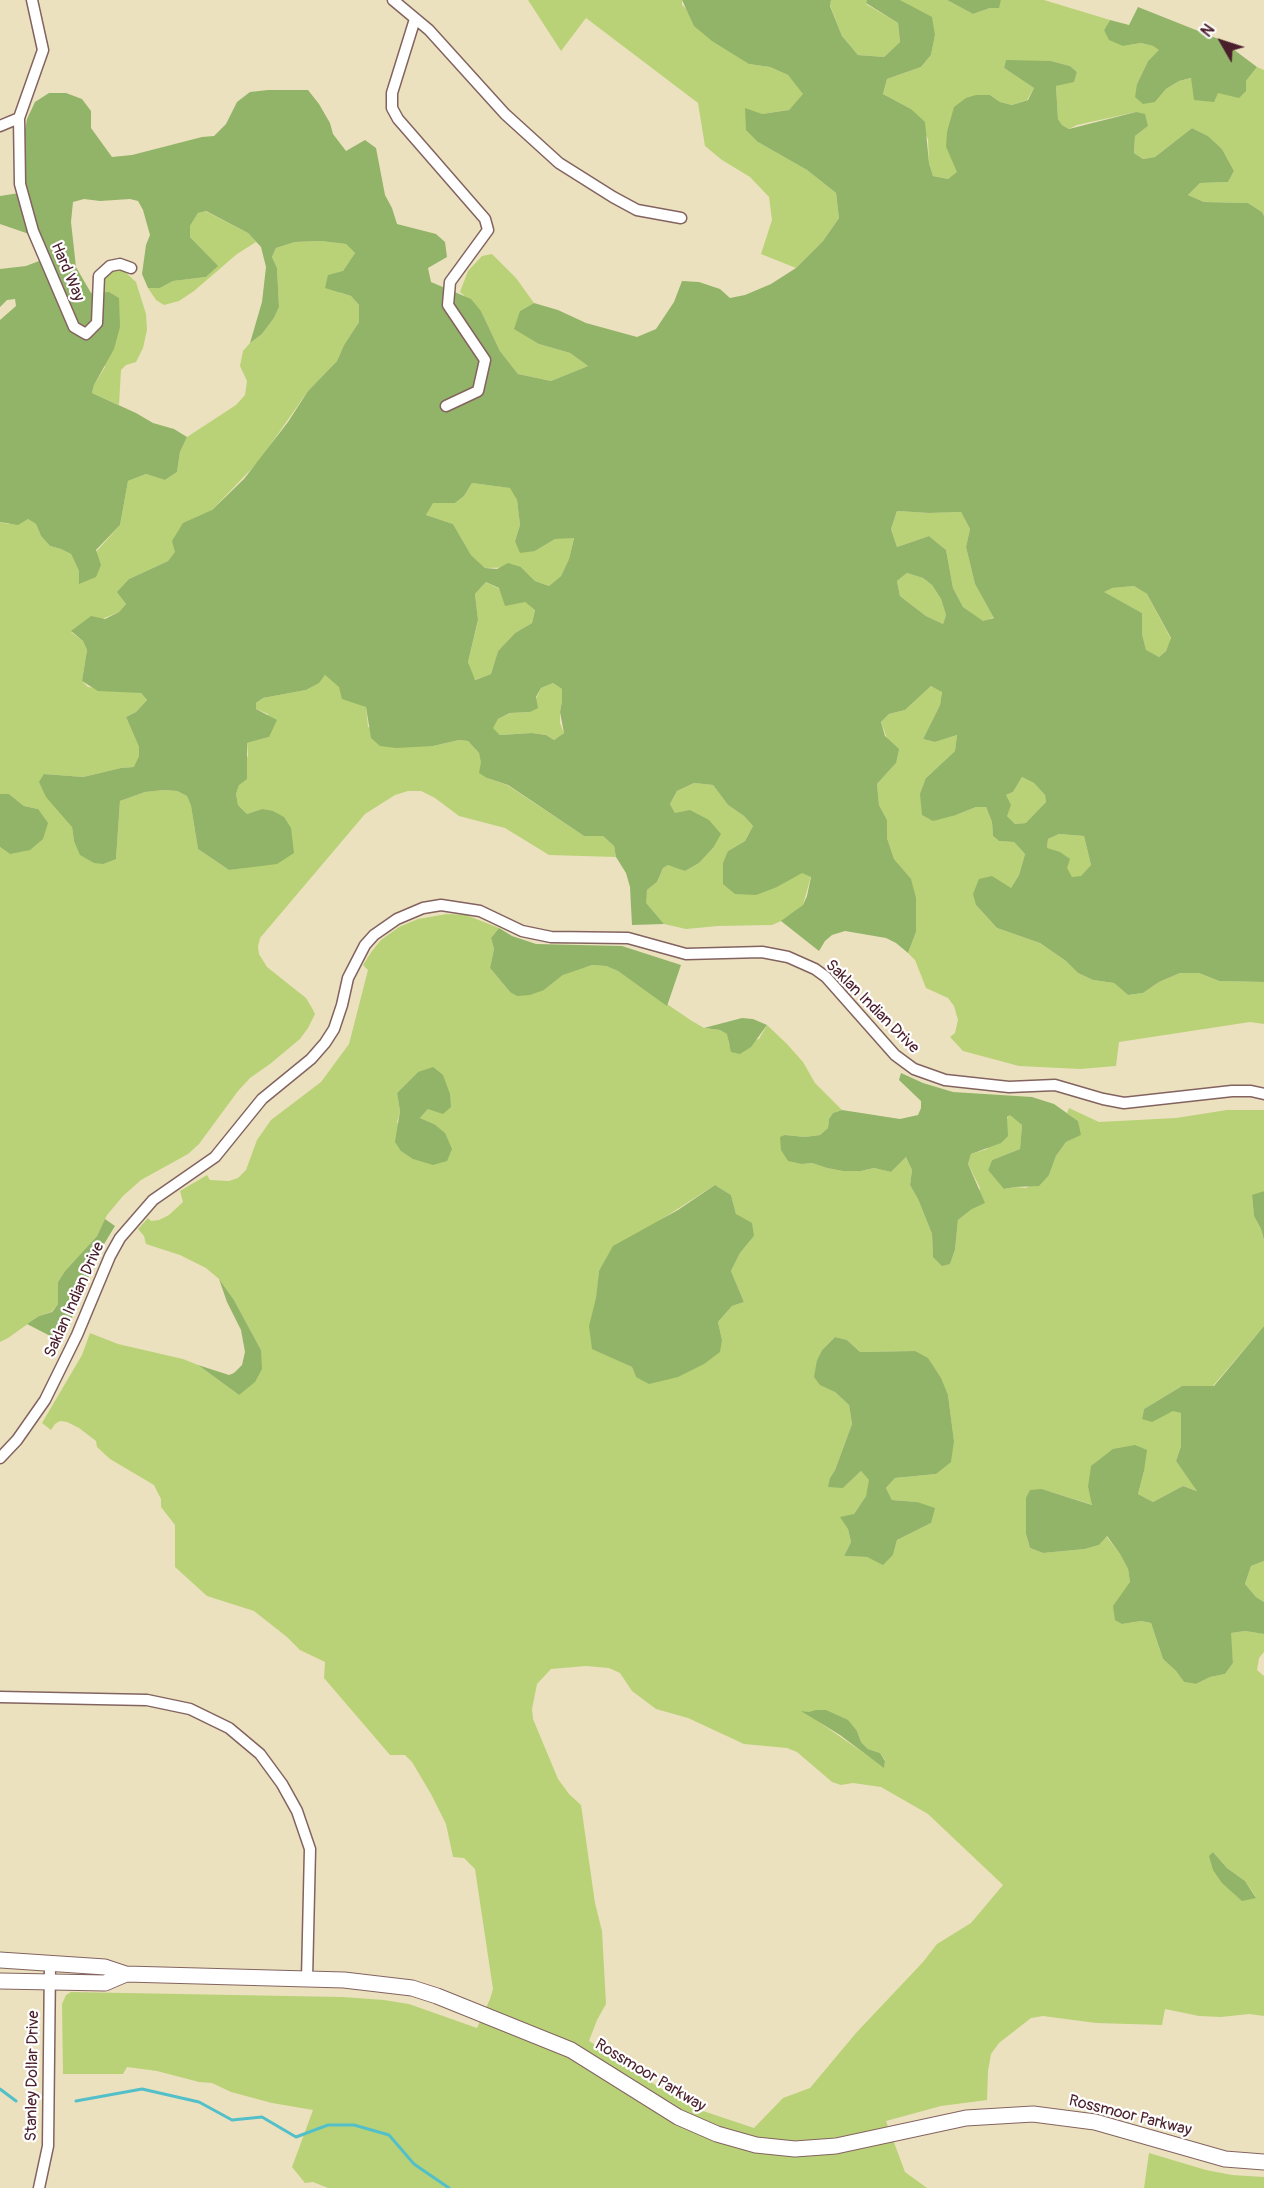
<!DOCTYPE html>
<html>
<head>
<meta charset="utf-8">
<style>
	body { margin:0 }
	#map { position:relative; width:1264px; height:2188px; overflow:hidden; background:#ece1bf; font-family:Pangolin,sans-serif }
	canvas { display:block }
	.north { position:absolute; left:1192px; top:12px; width:60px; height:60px; -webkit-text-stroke:4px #fff; paint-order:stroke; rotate:309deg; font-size:16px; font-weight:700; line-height:24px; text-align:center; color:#4a1f2b }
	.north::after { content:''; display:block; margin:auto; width:21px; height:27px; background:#4a1f2b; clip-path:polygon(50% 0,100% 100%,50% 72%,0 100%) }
</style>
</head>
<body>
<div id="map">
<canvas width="1264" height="2188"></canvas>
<div class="north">N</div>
</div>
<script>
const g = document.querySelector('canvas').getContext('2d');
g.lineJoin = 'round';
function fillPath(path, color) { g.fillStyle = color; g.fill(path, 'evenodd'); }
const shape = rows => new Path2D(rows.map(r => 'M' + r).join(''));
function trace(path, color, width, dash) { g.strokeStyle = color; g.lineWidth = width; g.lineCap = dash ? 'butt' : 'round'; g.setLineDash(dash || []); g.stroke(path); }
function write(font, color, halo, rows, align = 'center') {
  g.font = font + ' Pangolin,sans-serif'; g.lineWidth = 4.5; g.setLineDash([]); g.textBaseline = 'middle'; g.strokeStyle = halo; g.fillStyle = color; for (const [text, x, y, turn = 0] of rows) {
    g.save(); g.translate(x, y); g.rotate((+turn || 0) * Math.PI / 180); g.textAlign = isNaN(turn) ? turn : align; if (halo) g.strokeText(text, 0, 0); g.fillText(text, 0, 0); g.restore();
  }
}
fillPath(shape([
	[528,0,682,0,682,5,749,64,770,67,788,75,804,94,789,110,762,114,758,142,807,170,836,193,839,218,823,241,796,268,761,254,772,220,769,197,750,177,722,160,705,146,698,103,586,18,561,51],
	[831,0,867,0,866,4,898,23,900,42,884,57,858,55,842,36,830,5],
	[900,0,947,0,973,14,990,8,998,8,1001,0,1044,0,1110,20,1104,30,1123,46,1141,43,1153,46,1160,50,1148,61,1137,84,1155,102,1166,89,1179,81,1192,78,1195,100,1218,93,1246,81,1257,67,1264,70,1264,216,1262,212,1248,203,1204,202,1188,195,1200,183,1228,182,1234,171,1222,149,1208,136,1192,128,1155,157,1143,159,1134,153,1135,136,1148,126,1136,112,1077,125,1069,129,1062,125,1058,119,1056,86,1074,81,1077,72,1070,66,1051,61,1006,61,1004,68,1034,88,1027,100,1012,105,1000,102,990,95,946,147,958,172,948,179,933,176,929,163,928,139,911,109,883,94,887,79,921,67,931,55,935,35,908,5],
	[205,211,248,233,256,242,237,254,194,291,179,301,164,305,156,300,148,288,160,288,173,281,206,277,217,266,190,237,190,226,198,213],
	[321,241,346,244,355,253,343,271,340,293,351,296,359,305,359,322,344,345,337,361,308,391,259,461,212,510,168,561,129,579,118,592,126,604,119,612,71,632,83,641,87,650,82,681,88,687,141,693,147,700,136,712,126,717,139,747,139,756,135,767,121,768,83,777,44,774,72,827,74,841,116,859,120,801,145,792,164,790,177,791,187,796,191,806,198,849,229,870,243,868,262,809,247,814,238,805,236,794,248,755,247,743,269,737,268,714,256,709,256,703,263,698,306,690,318,683,325,675,366,707,368,727,415,746,433,746,459,740,468,741,479,753,487,778,507,785,584,836,603,836,614,846,616,857,549,855,505,828,459,816,435,798,421,791,408,791,395,795,365,814,260,938,258,947,259,954,267,967,306,998,312,1008,315,1014,308,1028,300,1039,270,1064,250,1078,238,1091,199,1144,188,1154,141,1180,123,1196,107,1215,97,1236,65,1271,58,1282,58,1304,51,1312,39,1316,8,1338,0,1342,0,847,10,854,38,809,24,806,9,794,0,794,0,522,8,524,28,519,36,524,41,536,50,546,61,549,71,554,79,571,120,525,128,481,146,474,165,480,177,472,180,452,187,437,236,405,245,395,247,381,240,366,243,351,250,343,262,334,274,318,279,307,277,268,272,257,276,248,295,242],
	[492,254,516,278,534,303,520,311,539,344,570,353,588,366,551,381,518,374,500,351,481,311,460,292,468,271,482,256],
	[114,270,123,270,136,282,146,314,147,330,143,348,136,362,126,365,121,370,119,405,92,393,94,385,105,367,102,279],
	[472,483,511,488,517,500,520,525,515,541,535,551,555,539,574,537,569,559,561,576,549,586,535,581,521,567,485,568,471,555,453,524,426,515,433,502,455,503,464,496],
	[897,511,929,513,961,512,970,529,966,547,975,584,994,617,983,622,963,607,953,588,946,550,929,536,897,547,891,529],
	[907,573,923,578,932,585,941,599,946,615,943,624,926,616,900,596,897,581],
	[486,582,525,602,535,609,532,623,515,633,498,651,491,674,474,680,468,662,478,621,475,594],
	[1134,586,1147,594,1171,639,1166,651,1159,657,1146,651,1142,634,1142,613,1103,592,1111,588],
	[553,683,562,689,562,701,560,712,560,723,564,733,554,740,546,735,532,733,500,735,492,728,498,719,511,713,530,712,541,688],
	[931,686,942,691,940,705,923,739,935,742,957,735,955,751,926,778,956,815,976,807,986,807,992,822,993,836,999,841,1014,842,1025,854,1019,875,1011,888,976,905,997,928,1040,943,1066,961,1078,973,1093,980,1114,983,1128,995,1143,993,1159,982,1180,973,1199,973,1219,981,1264,982,1264,1024,1250,1022,1119,1042,1116,1066,1080,1069,1019,1066,963,1051,950,1037,955,1033,958,1020,954,1006,948,998,926,988,915,960,908,953,916,932,911,880,894,859,887,838,887,820,879,805,877,784,896,763,881,722,889,714,905,710],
	[1022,777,1034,783,1045,795,1046,802,1027,823,1015,824,1007,816,1006,795,1013,792],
	[694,783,713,785,728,805,744,816,753,826,745,841,728,851,777,887,801,872,811,876,803,905,788,918,772,925,718,926,686,929,664,924,645,903,647,890,657,882,663,868,669,864,685,871,699,863,713,848,675,813,670,804,677,791],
	[1059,834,1084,836,1091,865,1081,877,1072,877,1047,848,1048,839],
	[447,914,466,915,499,928,491,938,494,949,490,968,510,992,544,990,563,975,579,969,592,965,606,966,618,971,692,1021,704,1028,720,1030,728,1034,729,1045,759,1039,767,1025,787,1044,803,1062,815,1083,842,1110,833,1113,829,1119,828,1128,820,1135,805,1137,785,1135,802,1164,812,1163,827,1168,843,1171,861,1171,874,1168,891,1172,906,1157,912,1170,910,1185,918,1199,932,1234,933,1256,950,1264,955,1250,958,1220,972,1209,980,1188,968,1164,971,1154,987,1149,1010,1114,1022,1125,1020,1149,992,1160,988,1170,1005,1189,1015,1187,1026,1188,1049,1175,1056,1156,1066,1142,1080,1135,1078,1121,1067,1113,1069,1108,1099,1122,1176,1118,1227,1110,1264,1110,1264,1191,1252,1196,1254,1216,1261,1229,1264,1240,1264,1326,1213,1386,1182,1386,1144,1409,1142,1419,1173,1410,1181,1413,1181,1446,1176,1461,1198,1491,1183,1486,1153,1502,1138,1494,1144,1471,1088,1487,1093,1505,1042,1489,1027,1517,1026,1534,1030,1548,1043,1553,1085,1549,1099,1545,1106,1536,1120,1554,1128,1569,1130,1582,1122,1624,1141,1621,1151,1623,1163,1659,1176,1671,1184,1682,1196,1684,1210,1677,1225,1674,1233,1663,1230,1633,1245,1631,1264,1634,1264,1652,1259,1658,1257,1670,1264,1676,1264,2016,1249,2014,1221,2017,1199,2016,1165,2009,1162,2025,1096,2023,1043,2016,1031,2018,999,2043,991,2054,988,2071,987,2100,941,2106,886,2121,905,2172,927,2188,328,2188,313,2182,305,2183,292,2167,313,2110,272,2103,231,2092,212,2083,199,2082,157,2071,127,2067,123,2074,63,2074,62,2004,66,1995,71,1992,343,1997,384,2000,409,2004,477,2028,490,1999,493,1989,475,1869,464,1858,453,1857,446,1824,431,1794,412,1762,405,1755,390,1755,324,1678,325,1662,300,1650,287,1637,254,1611,207,1596,175,1567,175,1525,161,1507,161,1499,154,1485,110,1459,97,1447,96,1441,79,1428,67,1422,60,1421,55,1424,51,1430,42,1423,82,1355,90,1333,118,1344,183,1359,198,1365,239,1395,261,1350,234,1300,219,1279,206,1268,180,1255,146,1244,144,1236,138,1229,148,1218,151,1221,159,1220,169,1215,183,1202,180,1191,207,1175,210,1180,229,1181,238,1178,246,1170,257,1140,271,1120,321,1082,349,1044,368,970,363,965,372,951,381,940,399,927,418,919],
	[418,1072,428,1109,420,1118,434,1124,397,1123,400,1111,397,1093],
	[715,1185,731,1195,736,1214,754,1236,740,1253,731,1271,744,1302,732,1306,718,1322,722,1340,636,1377,632,1367,592,1348,599,1271,662,1219],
	[835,1337,847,1340,860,1352,915,1351,948,1395,954,1441,936,1474,895,1478,886,1488,892,1500,917,1502,931,1523,897,1540,893,1555,883,1564,867,1557,844,1556,851,1542,848,1529,854,1514,866,1496,870,1480,861,1471,843,1488,830,1478,835,1470,852,1424,849,1405,835,1392,817,1360,822,1350],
	[586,1666,609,1668,620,1673,632,1691,656,1709,688,1718,744,1744,787,1748,797,1752,832,1782,841,1785,853,1783,881,1787,928,1814,1003,1885,971,1923,937,1944,923,1962,856,2033,810,2088,783,2098,754,2128,703,2111,660,2088,589,2041,597,2020,606,2004,602,1931,595,1903,581,1805,569,1794,558,1779,533,1719,532,1709,537,1684,551,1669],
	[803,1711,857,1731,861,1742,868,1749,880,1753,885,1760,884,1767],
	[1213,1852,1227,1868,1245,1881,1256,1897,1210,1856],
	[1264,1561,1264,1602,1256,1597,1245,1584,1251,1566],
	[1149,2153,1206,2170,1232,2175,1264,2177,1264,2188,1144,2188]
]), '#b9d277');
fillPath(shape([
	[682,0,831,0,830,6,842,36,858,55,884,57,900,42,898,23,866,3,867,0,900,0,932,17,935,35,931,55,921,67,887,79,883,94,911,109,925,122,929,163,933,176,948,179,957,172,946,147,947,132,954,107,966,98,976,95,990,95,1000,102,1012,105,1028,100,1034,88,1004,68,1006,60,1051,61,1070,66,1077,72,1074,82,1056,86,1058,119,1062,125,1069,129,1136,112,1145,114,1148,126,1135,136,1134,153,1143,159,1155,157,1192,128,1208,136,1222,149,1234,171,1228,182,1200,183,1188,195,1204,202,1248,203,1262,212,1264,216,1264,982,1219,981,1199,973,1180,973,1159,982,1143,993,1128,995,1114,983,1093,980,1078,973,1066,961,1040,943,997,928,976,905,973,894,979,879,992,876,1011,888,1019,875,1025,854,1014,842,999,841,993,836,992,822,986,807,976,807,956,815,933,821,922,815,920,794,926,778,955,751,957,735,935,742,923,739,940,705,942,692,931,686,905,710,889,714,881,722,885,736,899,749,896,763,877,784,879,805,887,820,887,838,894,859,911,879,916,898,916,932,908,953,896,943,886,938,845,931,832,935,825,941,819,951,781,921,803,905,807,896,811,877,802,873,777,887,756,895,735,894,723,884,723,863,728,851,745,841,753,826,744,816,728,805,713,785,694,783,677,791,670,804,675,813,690,810,709,820,721,834,713,848,699,863,685,871,668,865,663,868,657,882,647,890,646,903,664,924,632,925,630,887,626,873,616,857,614,846,603,836,584,836,508,785,487,778,479,773,481,762,479,753,468,741,459,740,433,746,396,748,380,746,371,738,366,707,342,699,339,687,325,675,319,683,306,690,263,698,256,703,256,709,277,720,269,737,247,743,247,779,239,785,236,794,238,805,247,814,262,809,273,811,284,817,291,828,294,853,277,864,229,870,198,849,191,806,187,796,177,791,164,790,145,792,120,801,116,859,103,864,94,863,80,855,74,841,72,827,46,797,39,782,44,774,83,777,121,768,134,767,139,756,139,747,126,717,136,712,147,700,141,693,98,691,82,681,87,650,83,641,71,631,91,616,105,619,119,612,126,604,117,592,129,579,168,561,175,552,172,541,183,523,212,510,244,479,288,422,308,391,337,361,344,345,359,322,359,305,351,296,325,288,328,275,343,271,355,253,346,244,321,241,295,242,276,248,272,257,277,268,279,307,274,318,262,334,250,343,262,302,266,267,261,247,248,233,206,211,198,213,190,226,190,237,218,266,206,277,173,281,160,288,148,288,142,274,146,245,150,235,143,210,138,201,130,199,100,201,84,199,73,202,71,222,76,267,91,293,109,292,119,298,120,327,114,349,94,385,92,393,136,413,153,423,174,429,187,437,180,452,177,472,165,480,146,474,128,481,120,525,96,550,101,565,96,577,79,584,79,571,71,554,61,549,50,546,41,536,36,524,28,519,18,525,0,522,0,320,16,306,15,299,7,300,0,307,0,269,26,266,39,261,38,248,29,234,0,224,0,196,26,192,24,136,27,119,35,102,49,93,66,93,82,99,91,111,91,128,112,157,132,155,202,137,214,136,226,124,237,102,250,92,268,90,308,90,319,104,330,123,333,134,346,151,365,140,376,148,385,195,392,208,397,224,436,234,445,242,447,257,428,268,431,282,471,299,481,311,500,351,518,374,551,381,588,366,570,353,539,344,514,329,520,311,534,303,558,310,586,323,637,337,656,329,674,302,682,281,699,282,720,289,730,298,745,295,771,284,796,268,823,241,839,218,836,193,807,170,758,142,746,130,745,108,762,114,789,110,803,94,788,75,770,67,749,64,712,41,694,26],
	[472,483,510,488,517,500,520,525,515,541,520,553,535,551,555,539,574,538,569,559,561,576,549,586,535,581,521,567,508,563,497,569,485,568,471,555,453,524,426,515,433,503,455,503,464,496],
	[897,511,929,513,961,512,970,529,966,547,975,584,994,618,983,621,963,607,953,588,946,550,929,536,897,547,891,529],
	[907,573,923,578,932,585,941,599,946,615,943,624,926,616,900,596,897,581],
	[486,582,499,588,505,606,525,602,535,610,532,623,515,633,498,651,491,674,475,680,468,662,478,620,475,594],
	[1134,586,1147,594,1171,638,1166,651,1159,657,1146,650,1142,634,1142,613,1104,592,1112,588],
	[553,683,562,689,562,701,560,712,564,733,554,740,546,735,532,733,500,735,493,728,498,719,510,713,530,712,538,708,536,697,541,688],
	[1022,777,1034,783,1045,795,1046,802,1026,823,1015,824,1007,816,1011,805,1006,795,1013,792],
	[1059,834,1084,836,1091,865,1081,876,1072,877,1067,868,1070,859,1060,852,1047,848,1048,839],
	[947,0,1001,0,999,8,990,8,973,14],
	[1138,7,1221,40,1257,67,1246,81,1246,91,1239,98,1218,93,1214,102,1194,100,1191,78,1179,81,1166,89,1155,102,1143,104,1135,97,1137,84,1148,61,1159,50,1153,46,1141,43,1123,46,1109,40,1104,30,1110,20,1129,25],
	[0,794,9,794,24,806,38,809,48,823,43,839,30,850,10,854,0,847],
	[499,928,512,936,536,944,622,946,681,965,667,1006,618,971,606,966,592,965,563,975,544,990,530,995,517,996,510,992,490,968,494,949,491,938],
	[742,1018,753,1019,767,1025,751,1047,740,1054,731,1052,727,1034,720,1030,704,1028],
	[433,1067,443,1075,450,1094,451,1107,443,1114,428,1109,420,1118,434,1124,445,1133,452,1149,447,1161,433,1165,413,1159,401,1151,395,1142,400,1111,397,1093,418,1072],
	[901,1073,923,1083,953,1092,1032,1097,1054,1104,1078,1121,1081,1135,1066,1142,1056,1156,1049,1175,1039,1186,1015,1187,1004,1189,988,1170,992,1160,1020,1149,1022,1125,1010,1115,1007,1117,1008,1136,1001,1143,971,1154,968,1164,985,1203,972,1209,958,1220,955,1250,950,1264,942,1266,933,1257,932,1234,918,1199,910,1185,912,1170,906,1157,891,1172,874,1168,861,1171,843,1171,827,1168,812,1163,802,1164,788,1161,781,1150,780,1137,785,1135,805,1137,820,1135,828,1128,829,1119,833,1113,842,1110,900,1119,918,1115,921,1108,921,1101,899,1080],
	[715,1185,731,1195,736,1214,752,1223,754,1236,740,1253,731,1271,744,1302,732,1306,718,1322,722,1340,720,1352,704,1364,678,1377,649,1384,636,1377,632,1367,592,1349,589,1326,596,1298,599,1271,613,1246,678,1210],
	[1264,1191,1264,1240,1261,1229,1254,1216,1252,1195],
	[105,1219,115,1226,98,1254,62,1342,27,1324,39,1316,52,1312,58,1304,58,1282,65,1271,97,1236],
	[219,1279,234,1300,261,1350,262,1369,255,1382,239,1395,198,1365,229,1375,234,1373,242,1365,245,1352,241,1330,227,1302],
	[1264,1326,1264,1561,1251,1566,1245,1584,1256,1597,1264,1602,1264,1634,1245,1631,1231,1633,1233,1663,1225,1674,1210,1677,1196,1684,1184,1682,1176,1671,1163,1659,1151,1623,1141,1621,1122,1624,1115,1620,1113,1606,1130,1582,1128,1569,1120,1554,1107,1536,1099,1545,1085,1549,1043,1553,1030,1548,1026,1534,1026,1498,1030,1490,1042,1489,1092,1505,1088,1487,1091,1466,1113,1449,1135,1445,1147,1450,1144,1471,1138,1494,1153,1502,1183,1486,1197,1491,1176,1461,1181,1446,1181,1413,1173,1411,1152,1422,1142,1419,1144,1409,1182,1386,1214,1386],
	[835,1337,847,1340,860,1352,915,1351,928,1358,941,1378,948,1395,954,1441,951,1462,936,1474,895,1478,886,1488,892,1500,917,1502,935,1508,931,1523,897,1540,893,1555,883,1565,867,1557,844,1556,851,1542,848,1529,840,1517,854,1514,866,1496,869,1480,861,1471,843,1488,828,1487,830,1478,835,1470,852,1424,849,1405,835,1392,820,1385,814,1377,817,1360,822,1350],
	[816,1710,826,1710,848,1720,857,1731,861,1742,868,1749,880,1753,885,1761,884,1768,840,1735,801,1711,809,1712],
	[1213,1852,1227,1868,1245,1881,1256,1898,1242,1901,1222,1883,1213,1870,1209,1856]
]), '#92b468');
trace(shape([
	[0,2089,16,2101],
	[76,2101,142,2089,199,2102,232,2120,262,2117,296,2137,328,2125,354,2125,389,2135,414,2164,449,2188]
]), '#53c0c9', 3);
const street = shape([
	[393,0,429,30,505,114,559,163,613,197,637,210,681,218],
	[415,19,392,93,392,108,398,119,485,219,488,230,450,282,448,305,485,360,478,391,446,406],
	[19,118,20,184,33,231,74,327,86,334,97,323,99,276,110,266,120,264,131,268],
	[0,126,19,118,43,50,32,0],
	[0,1458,17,1440,45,1400,77,1335,110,1256,120,1238,153,1200,215,1157,262,1099,311,1059,325,1043,334,1029,342,1005,348,978,365,945,374,935,397,919,423,908,441,905,480,911,522,931,551,937,628,938,686,954,762,952,788,957,815,969,826,977,895,1055,914,1069,945,1080,1009,1087,1055,1085,1103,1099,1124,1103,1232,1091,1251,1091,1264,1094],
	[0,1697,147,1700,190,1709,229,1728,260,1754,282,1784,297,1811,310,1849,307,1979],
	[39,2188,48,2146,50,1963]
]);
const secondary = shape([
	[0,1960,105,1967,126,1974,344,1980,412,1988,437,1996,571,2050,678,2117,717,2134,756,2145,795,2149,836,2146,966,2118,1033,2114,1095,2122,1225,2159,1264,2162],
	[0,1981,105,1983,126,1974]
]);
trace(street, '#83635f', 13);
trace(secondary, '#83635f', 17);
trace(street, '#fff', 10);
trace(secondary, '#fff', 15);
write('16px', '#4a1f2b', '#fff', [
	["Hard Way",67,272,67],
	["Saklan Indian Drive",872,1007,45],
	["Saklan Indian Drive",75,1300,-66],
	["Stanley Dollar Drive",33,2076,-89],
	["Rossmoor Parkway",650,2076,31],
	["Rossmoor Parkway",1130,2116,14]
]);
</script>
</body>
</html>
